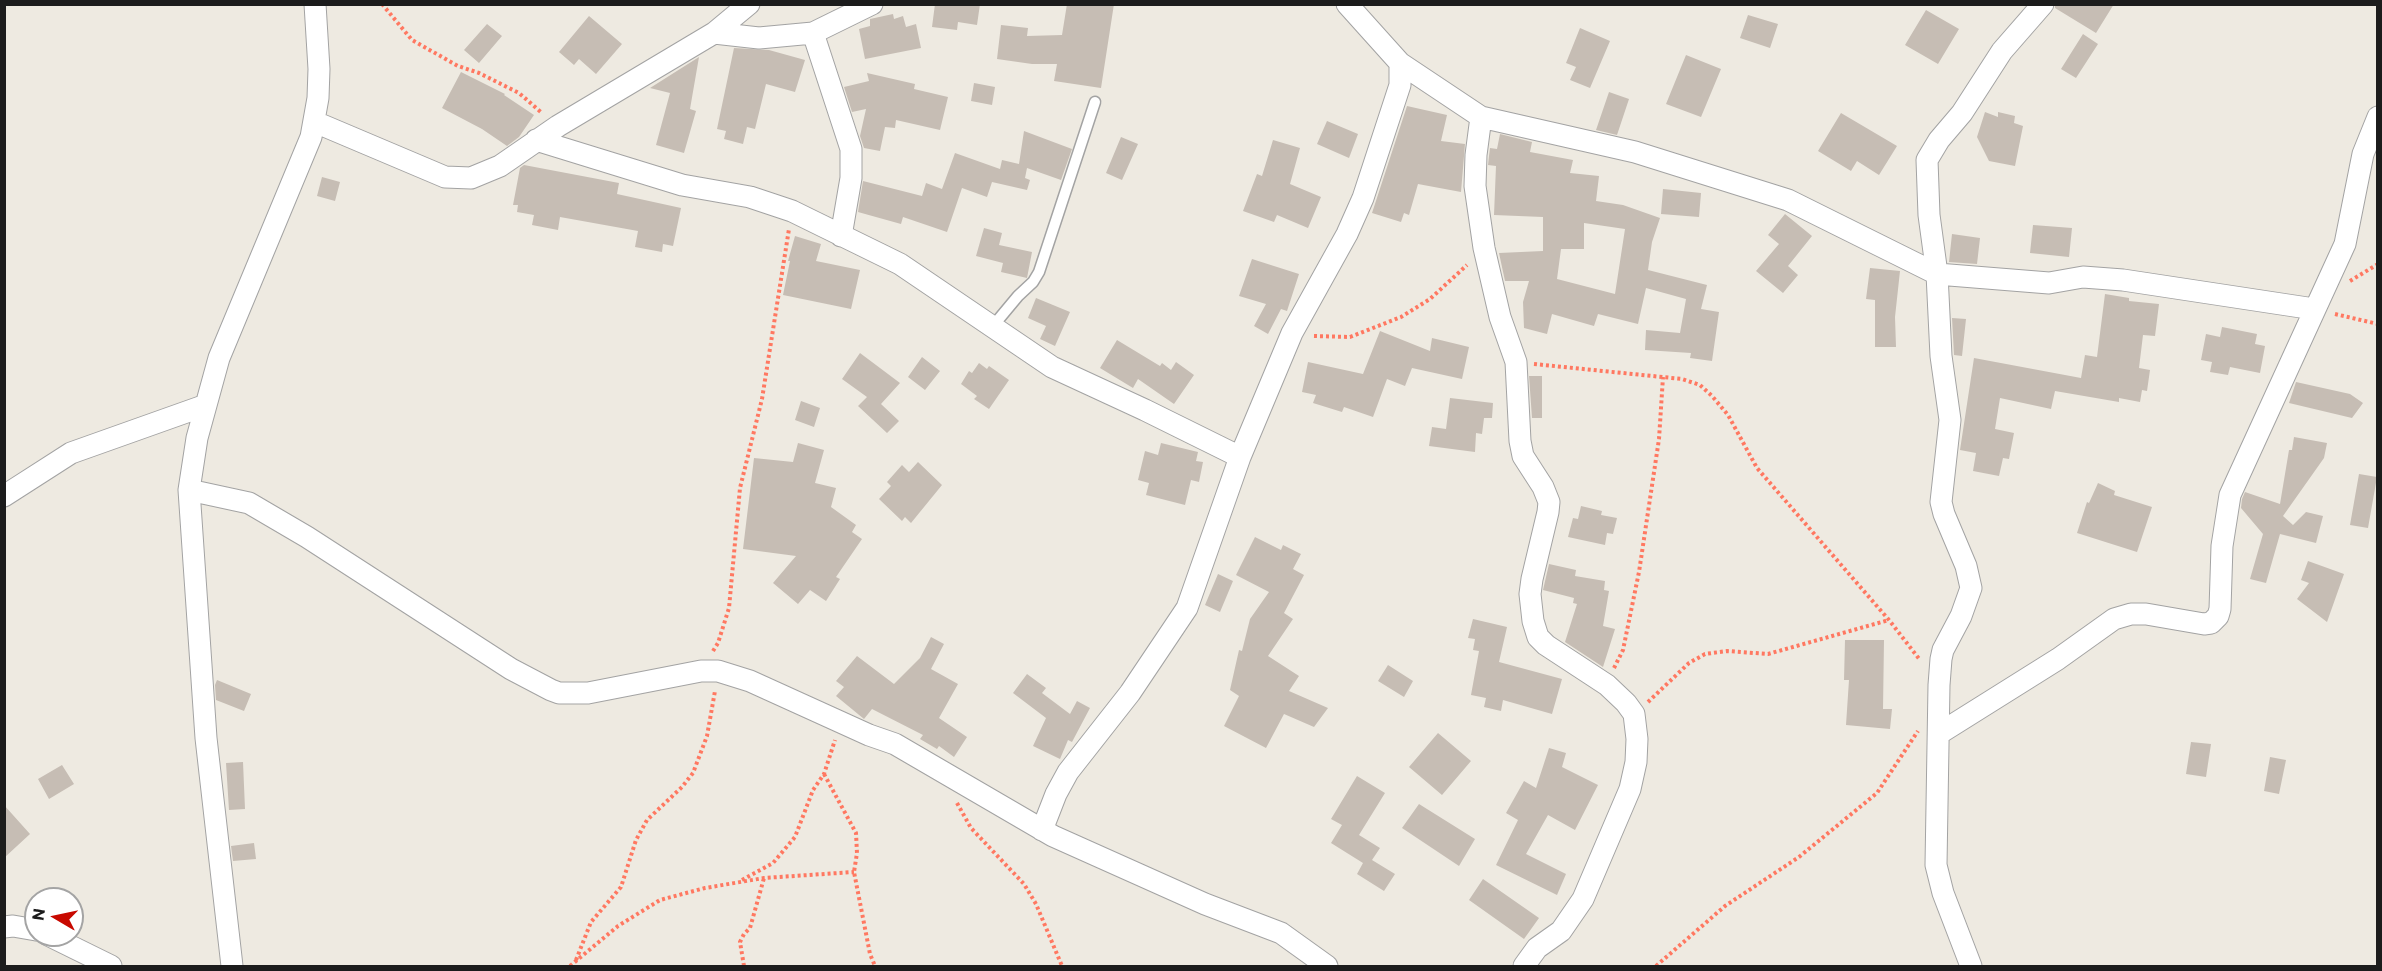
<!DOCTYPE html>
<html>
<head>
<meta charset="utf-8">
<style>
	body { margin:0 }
	#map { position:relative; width:2382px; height:971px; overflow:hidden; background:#eeeae1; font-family:Commissioner,sans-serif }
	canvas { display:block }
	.frame { position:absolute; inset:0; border:6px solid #1c1c1c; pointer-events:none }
	.north { position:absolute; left:24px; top:887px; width:60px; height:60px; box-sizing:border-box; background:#fff; border:2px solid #a4a4a4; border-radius:50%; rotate:279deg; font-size:16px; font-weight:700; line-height:24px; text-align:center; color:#1c1c1c }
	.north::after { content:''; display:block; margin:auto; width:21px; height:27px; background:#c80900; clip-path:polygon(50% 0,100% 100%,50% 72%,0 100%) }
</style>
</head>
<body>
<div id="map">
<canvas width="2382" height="971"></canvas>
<div class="frame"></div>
<div class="north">N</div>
</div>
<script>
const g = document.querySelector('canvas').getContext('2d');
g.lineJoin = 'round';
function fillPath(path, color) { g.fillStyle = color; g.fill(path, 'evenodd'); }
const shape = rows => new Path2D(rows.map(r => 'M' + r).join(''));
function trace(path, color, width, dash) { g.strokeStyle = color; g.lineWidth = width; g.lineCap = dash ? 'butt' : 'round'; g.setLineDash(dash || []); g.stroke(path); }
fillPath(shape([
	[935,4,980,4,977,25,958,22,957,30,932,27],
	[1067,4,1114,4,1101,88,1054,81,1057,64,1032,64,997,59,1001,25,1028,28,1027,36,1062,35],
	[2055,4,2114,4,2096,33,2055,8],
	[1926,10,1959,29,1938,64,1905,45],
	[893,14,894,19,903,16,906,27,916,24,921,48,865,59,859,29,870,26,870,19],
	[1748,15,1778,24,1770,48,1740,38],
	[589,16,622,44,596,74,579,59,574,65,559,52],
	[487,24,502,36,479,63,464,50],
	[1580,28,1610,41,1590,88,1570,80,1576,67,1566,63],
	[2083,34,2098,44,2076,78,2061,69],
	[734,48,769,50,805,60,795,92,766,84,755,129,747,127,743,144,724,139,726,131,717,129],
	[1686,55,1721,69,1701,117,1666,104],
	[699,57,690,109,696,111,684,153,656,145,670,93,650,88],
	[461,72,505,94,504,95,534,115,519,137,507,146,482,129,442,108],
	[867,73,915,84,914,89,948,97,940,130,896,120,895,128,885,127,880,151,864,148,860,136,866,109,852,112,844,87,869,81],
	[974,83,995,87,992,105,971,101],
	[1609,92,1629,99,1617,135,1596,130],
	[1407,106,1447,115,1441,141,1465,144,1461,192,1418,184,1409,215,1404,213,1401,222,1372,213],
	[1985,112,1998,117,1998,112,2015,116,2014,123,2023,126,2015,166,1989,161,1977,137],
	[1841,113,1897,146,1879,175,1857,161,1851,171,1818,151],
	[1327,121,1358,134,1349,158,1317,144],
	[1024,131,1072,149,1061,180,1027,168,1025,178,1030,180,1027,190,992,182,987,197,962,188,947,232,903,217,901,224,858,212,863,181,922,196,926,183,942,189,955,153,1000,169,1002,160,1019,164],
	[1500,134,1532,142,1530,152,1573,160,1570,173,1599,176,1596,201,1623,205,1660,218,1652,242,1648,270,1707,285,1701,309,1719,312,1712,361,1690,358,1691,353,1645,350,1646,330,1680,333,1686,299,1646,288,1638,324,1598,314,1594,326,1552,314,1547,334,1524,328,1523,302,1529,281,1505,281,1499,253,1543,251,1543,217,1494,215,1496,166,1488,165,1489,156,1490,148,1497,149],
	[1584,223,1625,229,1615,294,1557,279,1561,249,1584,249],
	[1121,137,1138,144,1122,180,1106,173],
	[1273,140,1300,148,1290,184,1321,197,1308,228,1277,215,1274,222,1243,211,1257,174,1262,176],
	[524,165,619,183,617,194,681,208,673,246,663,244,662,252,635,247,638,231,560,217,558,230,532,225,534,215,517,212,518,205,513,205,520,168],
	[322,177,340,182,335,201,317,196],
	[1663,189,1701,193,1699,217,1661,214],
	[1785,214,1812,236,1788,266,1798,275,1783,293,1756,271,1779,244,1768,235],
	[2033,225,2072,228,2069,257,2030,253],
	[984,228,1002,233,999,245,1032,252,1027,278,1001,272,1003,263,976,256],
	[1952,234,1980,238,1977,264,1949,262],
	[795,236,821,244,816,261,860,270,851,309,783,295,790,261,788,261],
	[1252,259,1299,274,1287,311,1281,309,1268,334,1254,326,1266,304,1239,296],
	[1870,268,1900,271,1895,317,1896,347,1875,347,1875,300,1866,299],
	[2105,294,2129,298,2129,301,2159,304,2155,336,2143,335,2139,368,2150,370,2147,391,2142,390,2140,402,2119,398,2119,402,2055,391,2051,409,2000,398,1995,429,2014,433,2009,459,2003,458,1999,476,1973,471,1976,453,1960,450,1974,358,2081,378,2085,355,2097,357],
	[1036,298,1070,312,1055,346,1040,339,1046,326,1028,318],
	[1952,318,1966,319,1962,356,1954,355],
	[2222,327,2257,334,2255,344,2265,346,2260,373,2230,367,2228,375,2210,372,2212,362,2201,360,2206,334,2220,337],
	[1380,331,1430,351,1432,338,1469,347,1462,379,1412,368,1405,386,1387,379,1373,417,1344,407,1342,412,1313,403,1316,395,1302,392,1308,362,1363,374],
	[1117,340,1160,366,1162,363,1171,370,1176,362,1194,375,1174,404,1138,379,1133,388,1100,368],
	[860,353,900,383,881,404,899,421,887,433,858,406,867,397,842,379],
	[922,357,940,371,925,390,908,377],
	[979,363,987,369,989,366,1009,380,989,409,974,399,977,396,961,384,969,371,972,373],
	[1529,376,1542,376,1542,418,1532,418],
	[2296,382,2350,394,2363,403,2352,418,2289,403],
	[1450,398,1493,403,1492,418,1484,418,1482,434,1476,433,1475,452,1429,446,1432,427,1446,429],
	[801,401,820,408,814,427,795,420],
	[2294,437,2327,443,2324,458,2283,516,2293,525,2306,512,2323,516,2316,543,2280,534,2266,583,2250,579,2263,534,2241,508,2242,499,2245,492,2280,504,2289,450,2292,450],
	[798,443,824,450,815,483,836,488,831,507,856,525,852,532,862,539,836,577,840,579,826,601,810,590,798,604,773,583,796,556,743,549,754,458,793,462],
	[1161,443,1198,452,1196,461,1203,462,1199,482,1191,480,1185,505,1146,495,1149,483,1138,480,1145,451,1158,455],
	[918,462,942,485,911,523,905,517,902,521,879,499,891,486,887,482,902,465,909,472],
	[2359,474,2377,477,2368,528,2350,525],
	[2098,483,2115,491,2114,495,2152,507,2137,552,2077,533,2087,502,2089,503],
	[1581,506,1602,511,1601,515,1617,518,1613,534,1607,533,1605,545,1568,537,1573,518,1578,519],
	[1255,537,1281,550,1283,545,1301,554,1293,569,1304,575,1284,613,1293,619,1268,656,1299,676,1289,691,1328,708,1314,727,1284,714,1266,748,1224,726,1239,696,1230,690,1239,650,1242,651,1250,619,1269,592,1236,575],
	[2308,561,2344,574,2327,622,2297,599,2309,583,2301,580],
	[1549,564,1576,570,1575,576,1605,581,1604,590,1609,591,1603,626,1615,629,1603,667,1565,642,1577,604,1573,603,1574,598,1543,590],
	[1218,574,1233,581,1220,612,1205,605],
	[1473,619,1507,627,1499,662,1562,679,1552,714,1503,700,1501,711,1484,707,1486,698,1471,695,1479,651,1473,650,1475,639,1468,638],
	[931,637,944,644,931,669,958,684,939,718,967,737,954,757,939,746,937,749,920,739,923,735,872,709,864,719,836,696,844,687,836,681,857,656,894,684,920,658],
	[1845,640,1884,640,1883,709,1892,709,1890,729,1846,725,1849,680,1844,680],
	[1388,665,1413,681,1404,697,1378,681],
	[1027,674,1046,688,1042,693,1070,714,1077,701,1090,708,1072,742,1068,740,1060,759,1033,746,1046,718,1013,693],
	[217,680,251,694,244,711,216,700,215,685],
	[1438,733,1471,761,1442,795,1409,767],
	[2191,742,2211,744,2206,777,2186,774],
	[1549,748,1566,753,1562,767,1598,785,1575,830,1548,815,1526,854,1566,874,1557,895,1496,865,1518,820,1506,813,1524,781,1536,788],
	[2270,757,2286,760,2279,794,2264,791],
	[243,762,245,809,229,810,226,763],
	[62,765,74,784,49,799,38,779],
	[1357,776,1385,793,1359,835,1380,848,1372,860,1395,874,1384,891,1357,874,1363,863,1331,843,1342,825,1331,819],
	[1419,804,1475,839,1459,866,1402,828],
	[4,805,30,834,4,858],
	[254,843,256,859,233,861,231,846],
	[1483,879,1539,918,1524,939,1469,900]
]), '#c6bdb4');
const lane = shape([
	[993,326,1018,296,1033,282,1039,272,1095,102]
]);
const street = shape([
	[1347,4,1400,63,1481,117,1635,152,1788,200,1937,274,2049,283,2083,277,2123,280,2314,309],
	[714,33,759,38,813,33,872,4],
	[813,33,851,149,851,178,841,236],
	[1481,117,1476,155,1475,186,1484,248,1500,317,1516,362,1520,441,1523,456,1543,487,1549,502,1548,512,1532,579,1530,594,1533,621,1538,637,1546,645,1607,685,1626,703,1634,714,1637,739,1636,762,1630,789,1583,899,1561,931,1537,948,1524,966],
	[315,122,445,177,471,178,500,166,558,126,714,33,749,4],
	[536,140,682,185,750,197,792,211,900,264,1052,367,1145,410,1240,457],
	[189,490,249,503,307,537,511,669,551,690,559,693,588,693,701,671,718,671,750,681,869,735,895,744,1053,836,1205,904,1281,933,1327,966],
	[4,496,71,453,206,405],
	[1940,733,2058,659,2114,619,2131,614,2146,614,2204,624,2211,623,2218,616,2220,609,2222,546,2230,495,2345,244,2363,154,2378,117],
	[1042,830,1056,794,1068,772,1130,693,1187,608,1240,457,1292,333,1347,234,1363,198,1400,85,1400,63],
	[4,927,13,926,36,930],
	[48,935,111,966],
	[232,966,206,738,189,490,197,438,219,358,311,137,318,98,319,69,315,4],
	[1971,966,1943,893,1936,865,1939,685,1941,659,1943,650,1961,616,1971,588,1966,566,1944,514,1941,502,1950,420,1941,356,1937,274,1929,215,1927,160,1939,140,1962,113,2002,51,2043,4]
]);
trace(lane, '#a3a3a3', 13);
trace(street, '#a3a3a3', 23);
trace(shape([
	[382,4,412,40,458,66,479,73,519,93,542,113],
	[2350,281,2378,264],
	[2335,314,2378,324],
	[1314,336,1350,337,1401,317,1430,299,1467,265],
	[1534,364,1682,379,1700,385,1712,396,1728,415,1757,468,1889,620,1920,660],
	[713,651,718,643,729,608,740,488,762,399,789,229],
	[1614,668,1623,650,1639,572,1659,439,1663,377],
	[1648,702,1689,663,1705,654,1727,651,1768,654,1889,620],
	[824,774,856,833,857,853,854,872,870,954,875,966],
	[957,803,971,828,1024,884,1036,904,1062,966],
	[742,880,773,863,795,837,813,790,824,774,835,740],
	[576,960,591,922,621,887,636,840,647,820,682,787,693,773,707,736,715,691],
	[570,966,618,926,660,900,705,888,764,878,854,872],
	[744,966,740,942,744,934,750,928,764,878],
	[1656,966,1725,906,1799,857,1877,793,1918,731]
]), '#ff7861', 4, [3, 3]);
trace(lane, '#fff', 10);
trace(street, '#fff', 21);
</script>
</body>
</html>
